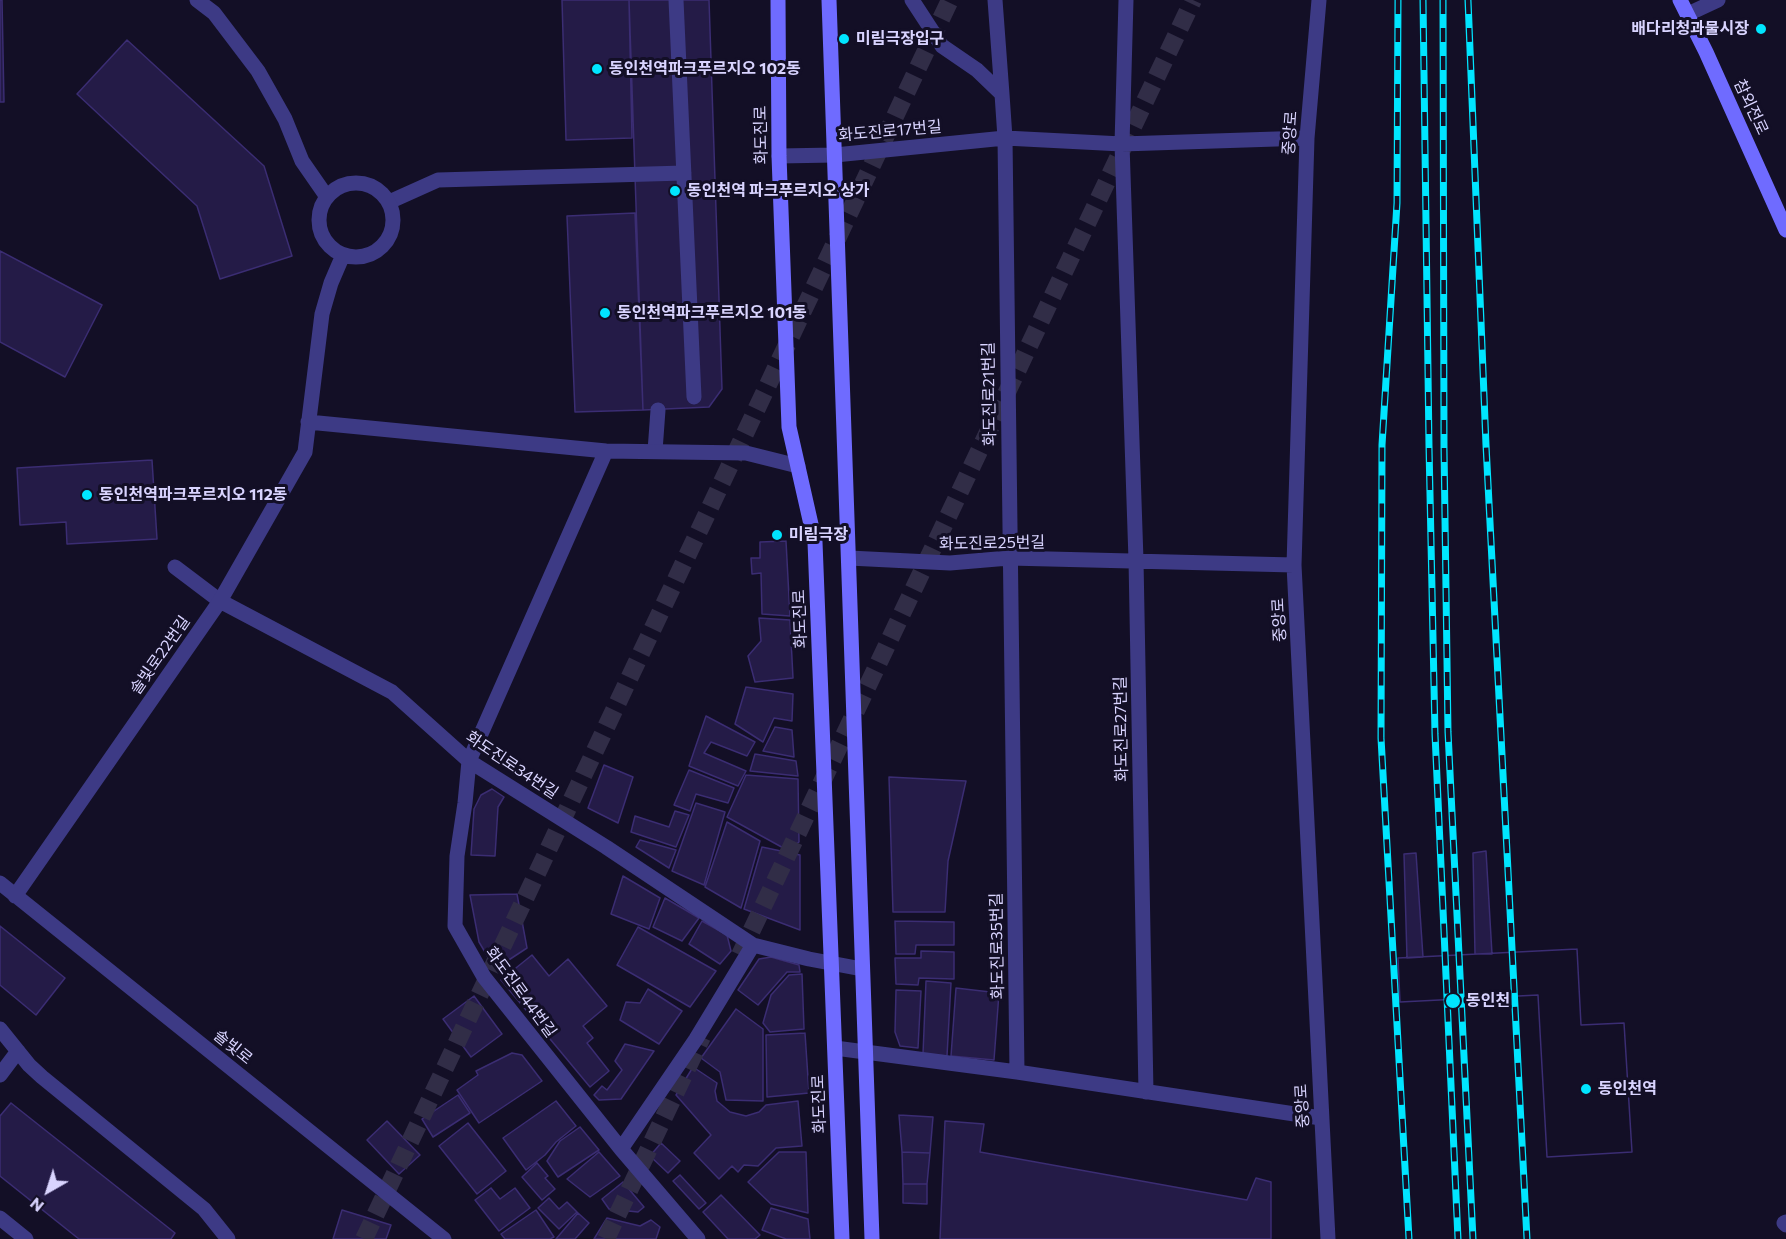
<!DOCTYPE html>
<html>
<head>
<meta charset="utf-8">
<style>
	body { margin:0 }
	#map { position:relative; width:1786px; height:1239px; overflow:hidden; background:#130f26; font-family:Commissioner,sans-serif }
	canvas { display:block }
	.north { position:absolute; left:18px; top:1161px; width:60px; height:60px; -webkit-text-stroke:4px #130f26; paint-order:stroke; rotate:219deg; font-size:16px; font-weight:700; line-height:24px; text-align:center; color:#d9d4ff }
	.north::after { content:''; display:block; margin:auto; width:21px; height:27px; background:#d9d4ff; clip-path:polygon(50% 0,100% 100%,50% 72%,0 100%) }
</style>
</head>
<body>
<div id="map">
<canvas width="1786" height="1239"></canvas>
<div class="north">N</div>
</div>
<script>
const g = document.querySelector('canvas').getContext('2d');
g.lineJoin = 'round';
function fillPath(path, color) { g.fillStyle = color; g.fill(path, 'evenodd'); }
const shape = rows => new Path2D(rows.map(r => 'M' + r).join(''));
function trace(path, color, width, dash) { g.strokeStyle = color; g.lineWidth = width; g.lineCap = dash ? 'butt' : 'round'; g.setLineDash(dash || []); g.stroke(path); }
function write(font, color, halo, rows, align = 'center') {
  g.font = font + ' Commissioner,"Noto Sans KR",sans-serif'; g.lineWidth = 6; g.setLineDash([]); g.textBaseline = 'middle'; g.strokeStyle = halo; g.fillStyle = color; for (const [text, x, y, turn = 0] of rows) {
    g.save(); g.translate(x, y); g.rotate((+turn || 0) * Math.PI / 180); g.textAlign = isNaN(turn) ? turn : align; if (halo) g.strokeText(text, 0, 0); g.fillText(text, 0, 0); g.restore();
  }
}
const building = shape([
	[0,0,2,0,4,102,0,102,0,0],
	[562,0,629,0,632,138,566,140,562,0],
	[629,0,709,0,722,389,709,407,643,410,629,0],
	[127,40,264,166,292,256,220,279,197,206,77,94,127,40],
	[635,213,643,410,575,412,567,216,635,213],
	[0,251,102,305,65,377,0,342,0,251],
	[152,460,157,539,67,544,66,522,20,525,17,468,152,460],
	[786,541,790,616,762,614,761,573,752,574,751,558,760,558,760,542,786,541],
	[759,618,790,620,793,678,755,682,748,656,761,641,759,618],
	[746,687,793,694,792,721,774,718,763,742,735,724,746,687],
	[706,716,755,742,747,756,711,742,704,753,746,771,738,786,689,766,706,716],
	[775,727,792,730,794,757,763,751,775,727],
	[755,754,796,761,798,776,750,771,755,754],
	[604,765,633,777,618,823,588,808,604,765],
	[689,770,734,788,728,803,696,794,690,811,674,805,689,770],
	[746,775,798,779,799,842,787,850,727,817,746,775],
	[889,777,966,781,948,861,945,912,893,912,889,777],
	[492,789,504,797,498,807,495,856,471,855,474,809,481,795,492,789],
	[696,803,725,812,704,885,672,871,696,803],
	[675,811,689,815,676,847,631,832,635,816,669,827,675,811],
	[727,822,760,841,741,908,705,887,727,822],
	[640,840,676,850,669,868,636,847,640,840],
	[762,847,800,855,800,930,744,909,762,847],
	[1486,851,1492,954,1475,954,1473,853,1486,851],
	[1416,853,1423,957,1407,958,1404,854,1416,853],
	[623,876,660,898,649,929,611,914,623,876],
	[517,894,527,948,495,969,479,942,470,895,517,894],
	[665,898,699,918,682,941,653,927,665,898],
	[702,921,727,935,731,951,720,964,689,944,702,921],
	[895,921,954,922,954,945,916,945,915,954,896,954,895,921],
	[0,926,65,978,36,1015,0,985,0,926],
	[638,927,716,971,690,1007,617,965,638,927],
	[1577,949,1581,1025,1624,1023,1632,1152,1547,1157,1538,995,1400,1002,1398,958,1577,949],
	[1577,949,1581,1025,1624,1023,1632,1152,1547,1157,1538,995,1400,1002,1398,958,1577,949],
	[921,951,954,952,954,979,919,978,918,985,896,984,895,958,921,958,921,951],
	[532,955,549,976,568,959,607,1006,583,1026,593,1038,587,1043,609,1071,590,1087,501,980,532,955],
	[771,957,799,965,800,972,787,972,758,1005,738,990,759,959,771,957],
	[802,974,804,1029,770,1032,763,1023,771,995,789,975,802,974],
	[926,981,951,983,947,1056,923,1054,926,981],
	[956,988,999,993,994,1060,951,1056,956,988],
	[648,989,682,1011,659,1044,620,1020,626,1002,640,1003,648,989],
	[896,990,921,991,918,1048,900,1046,895,1032,896,990],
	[474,996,502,1034,471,1057,443,1019,474,996],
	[736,1009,763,1029,763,1101,726,1100,720,1072,701,1058,736,1009],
	[805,1033,809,1093,767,1097,766,1035,805,1033],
	[625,1044,654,1051,621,1099,599,1100,594,1095,602,1086,607,1090,622,1070,615,1061,625,1044],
	[512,1053,522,1055,542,1081,479,1123,457,1090,478,1075,476,1071,512,1053],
	[693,1067,717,1083,715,1091,717,1101,730,1112,746,1116,759,1112,766,1105,798,1101,802,1146,776,1148,758,1166,744,1165,738,1172,732,1166,719,1179,694,1153,711,1135,676,1095,693,1067],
	[458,1095,470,1113,433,1137,422,1119,458,1095],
	[556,1101,576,1126,556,1142,545,1155,526,1170,503,1138,556,1101],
	[11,1103,175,1233,171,1239,79,1239,0,1176,0,1116,11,1103],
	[899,1115,933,1117,930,1153,902,1152,899,1115],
	[387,1121,420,1155,399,1174,367,1140,387,1121],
	[945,1121,984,1124,980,1152,1247,1200,1256,1178,1271,1182,1271,1239,940,1239,945,1121],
	[468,1123,506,1171,477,1194,439,1146,468,1123],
	[580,1127,599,1150,558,1177,547,1161,560,1141,580,1127],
	[661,1143,680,1161,668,1173,650,1156,661,1143],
	[599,1152,620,1176,590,1197,567,1179,599,1152],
	[779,1152,806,1152,808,1213,771,1204,748,1182,779,1152],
	[902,1152,930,1153,927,1184,903,1184,902,1152],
	[537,1163,548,1176,545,1178,555,1189,542,1200,522,1177,537,1163],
	[680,1175,706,1203,699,1209,673,1181,680,1175],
	[623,1182,644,1207,638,1212,609,1209,602,1199,623,1182],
	[903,1184,927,1184,927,1204,903,1203,903,1184],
	[491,1188,500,1199,515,1188,530,1208,499,1231,475,1200,491,1188],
	[721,1195,760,1235,755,1239,728,1239,703,1212,721,1195],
	[549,1198,559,1209,567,1202,577,1212,559,1229,538,1208,549,1198],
	[771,1208,808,1219,810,1239,786,1239,762,1230,771,1208],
	[342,1210,391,1225,386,1239,333,1239,342,1210],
	[536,1210,554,1237,550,1239,505,1239,501,1234,536,1210],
	[578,1213,589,1223,575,1239,556,1239,578,1213],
	[607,1218,640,1226,651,1220,660,1227,656,1239,594,1239,607,1218]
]);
fillPath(building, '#241b47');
trace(building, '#3b2d73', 1.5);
trace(shape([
	[740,955,1193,0],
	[364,1239,950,0],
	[606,1239,702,1037]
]), '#312d47', 18, [18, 9]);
trace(shape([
	[676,0,694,397],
	[912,0,942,46,977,70,1002,94,1005,138,1017,1072],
	[995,0,1002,94],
	[1126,0,1122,144,1136,560,1146,1092],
	[1319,0,1307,138,1294,565,1328,1239],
	[779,156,835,155,1005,138,1122,144,1307,138],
	[389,202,438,180,684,173],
	[655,451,658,410],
	[849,558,950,563,1009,558,1294,565],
	[175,567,220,601],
	[0,1029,29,1065,42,1077,204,1209,228,1239],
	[835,1048,1017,1072,1321,1118],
	[0,1075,18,1051],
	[0,1218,26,1239],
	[1786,1222,1784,1223,1786,1225]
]), '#3d3a85', 15);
trace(shape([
	[197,0,214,13,258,71,285,119,302,161,327,197],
	[1688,14,1718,0],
	'319 220a37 37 0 1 1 74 0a37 37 0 1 1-74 0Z',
	[308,422,606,451,746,453,798,466],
	[606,451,469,761,465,803,457,856,455,926,484,977,621,1149,698,1239],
	[220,601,392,692,469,761,606,847,753,945,809,959,862,969],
	[0,883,444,1239],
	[15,896,220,601,305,452,322,314,331,283,343,255],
	[621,1149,696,1039,753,945]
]), '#3d3a85', 15);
trace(shape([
	[778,0,779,156,789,427,815,542,842,1239],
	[829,0,872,1239],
	[1680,0,1706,52,1786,230]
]), '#6f6bff', 15);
const rail = shape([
	[1398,0,1397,203,1382,445,1381,738,1409,1239],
	[1423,0,1429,446,1435,734,1458,1239],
	[1443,0,1444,448,1448,732,1473,1239],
	[1468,0,1486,445,1527,1239]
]);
trace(rail, '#00e5ff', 7);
trace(rail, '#130f26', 4.5, [14]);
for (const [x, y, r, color] of [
	[1761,29,6,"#00e5ff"],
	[844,39,6,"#00e5ff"],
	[597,69,6,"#00e5ff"],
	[675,191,6,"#00e5ff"],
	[605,313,6,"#00e5ff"],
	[87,495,6,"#00e5ff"],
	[777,535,6,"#00e5ff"],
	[1453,1001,8,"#00e5ff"],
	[1586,1089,6,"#00e5ff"]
]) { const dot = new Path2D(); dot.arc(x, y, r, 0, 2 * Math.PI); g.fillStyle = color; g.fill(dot); trace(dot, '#130f26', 2); }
write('bold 16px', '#d9d4ff', '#130f26', [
	["배다리청과물시장",1749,29,"right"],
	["미림극장입구",856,39],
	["동인천역파크푸르지오 102동",609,69],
	["동인천역 파크푸르지오 상가",687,191],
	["동인천역파크푸르지오 101동",617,313],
	["동인천역파크푸르지오 112동",99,495],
	["미림극장",789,535],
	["동인천",1466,1001],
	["동인천역",1598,1089]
], 'left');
write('16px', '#d9d4ff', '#130f26', [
	["참외전로",1751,107,65],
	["화도진로17번길",890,131,-5],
	["중앙로",1290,133,-86],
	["화도진로",761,135,-91],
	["화도진로21번길",989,394,-91],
	["화도진로25번길",992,543,-1],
	["화도진로",800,619,-92],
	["중앙로",1279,620,-93],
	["솔빛로22번길",160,655,-55],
	["화도진로27번길",1121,729,-91],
	["화도진로34번길",512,765,34],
	["화도진로35번길",997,946,-91],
	["화도진로44번길",521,992,54],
	["솔빛로",233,1047,39],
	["화도진로",819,1104,-92],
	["중앙로",1302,1106,-93]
]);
</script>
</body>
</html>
